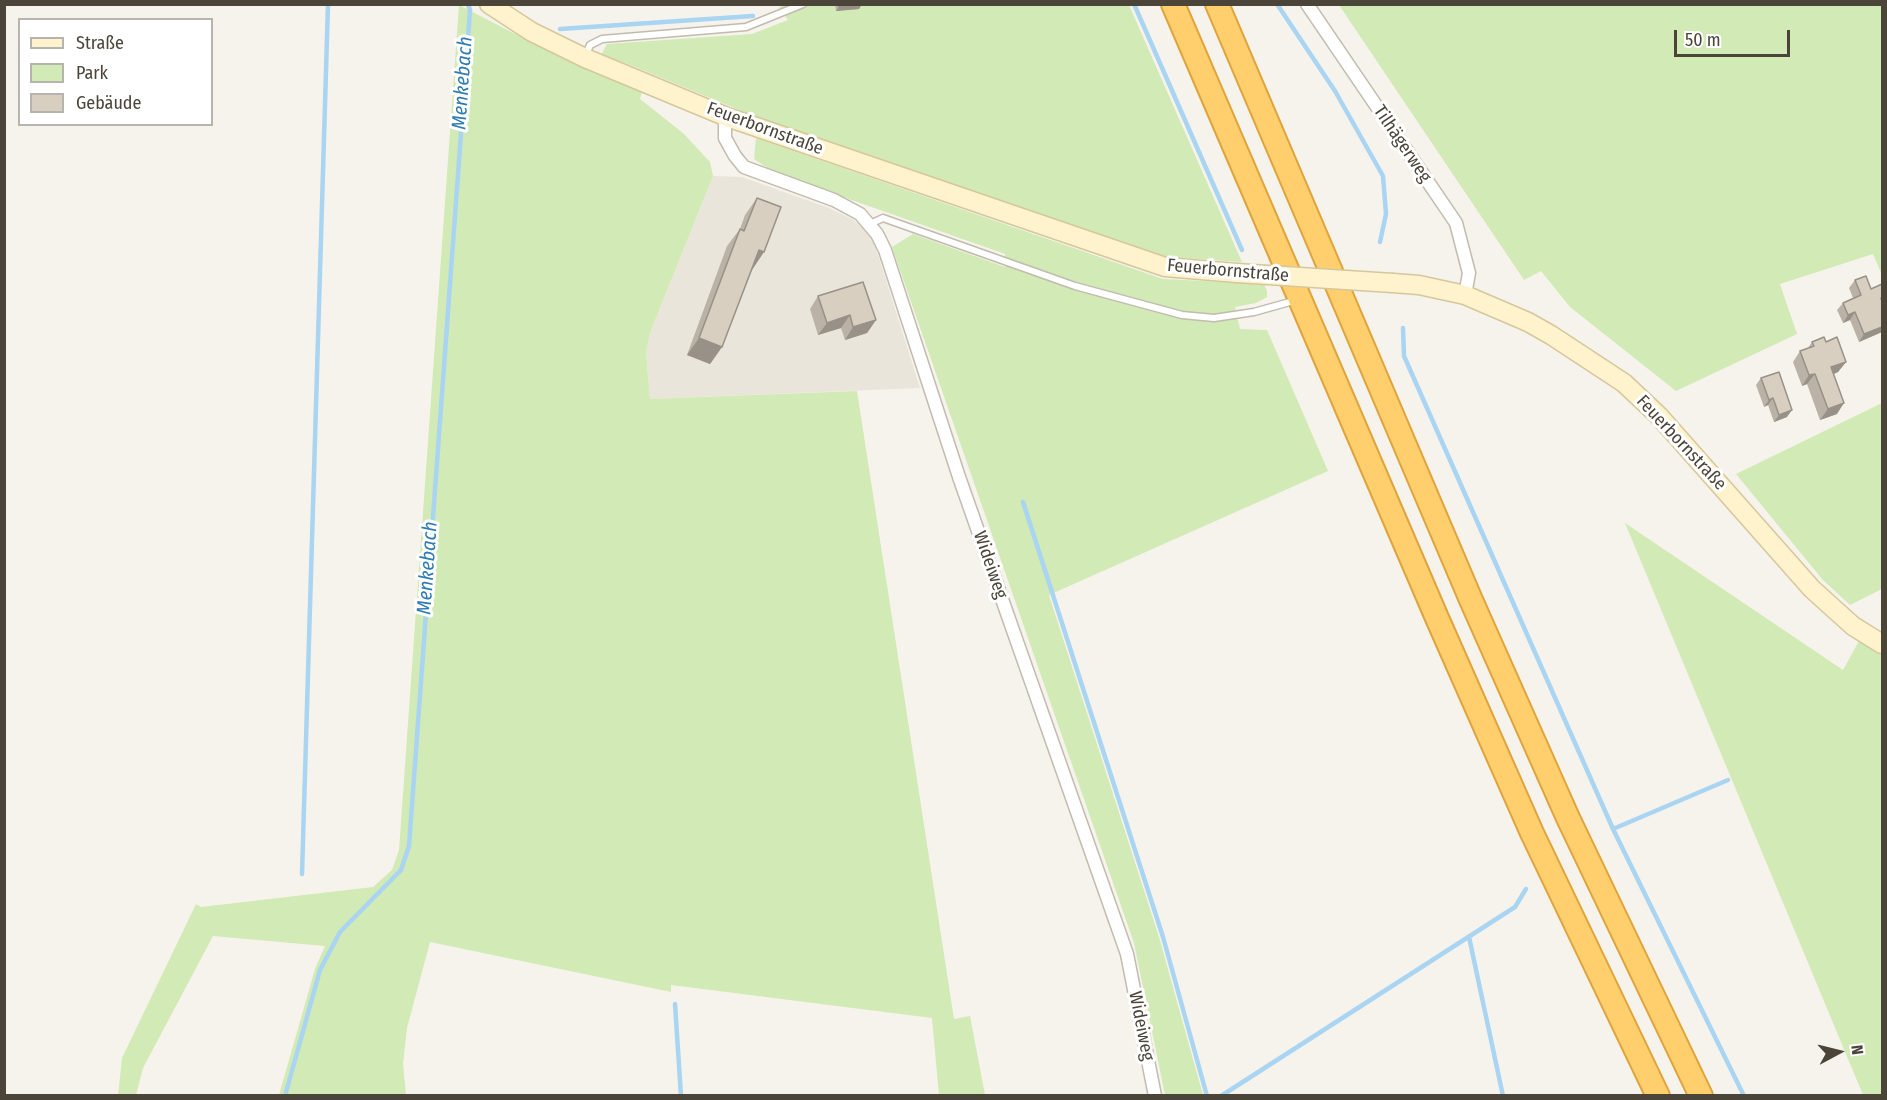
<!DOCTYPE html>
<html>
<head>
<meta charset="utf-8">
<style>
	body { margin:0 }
	#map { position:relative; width:1887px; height:1100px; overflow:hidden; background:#f6f3ec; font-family:"Fira Sans Condensed",sans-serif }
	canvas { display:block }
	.frame { position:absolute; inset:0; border:6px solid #4b4439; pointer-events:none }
	.legend { position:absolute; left:18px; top:18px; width:195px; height:108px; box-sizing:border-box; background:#fff; border:2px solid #b7b4b0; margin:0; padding:8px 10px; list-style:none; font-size:18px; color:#4b4439 }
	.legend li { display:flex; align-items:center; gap:12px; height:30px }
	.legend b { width:30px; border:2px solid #b7b4b0 }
	.north { position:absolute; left:1809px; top:1022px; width:60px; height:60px; -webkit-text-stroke:4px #fff; paint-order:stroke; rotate:83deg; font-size:16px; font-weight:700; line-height:24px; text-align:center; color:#4b4439 }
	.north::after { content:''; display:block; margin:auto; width:21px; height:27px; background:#4b4439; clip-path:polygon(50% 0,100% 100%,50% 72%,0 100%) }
	.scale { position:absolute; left:1674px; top:30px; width:116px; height:27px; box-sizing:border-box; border:3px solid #4b4439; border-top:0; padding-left:8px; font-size:18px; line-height:21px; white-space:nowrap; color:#4b4439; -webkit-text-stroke:4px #fff; paint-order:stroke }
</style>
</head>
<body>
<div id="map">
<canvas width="1887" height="1100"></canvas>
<div class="frame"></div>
<ul class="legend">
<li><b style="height:8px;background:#fff3cd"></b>Straße</li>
<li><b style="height:16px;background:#d2eab5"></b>Park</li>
<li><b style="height:16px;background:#d8cfc1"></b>Gebäude</li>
</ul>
<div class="north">N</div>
<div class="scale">50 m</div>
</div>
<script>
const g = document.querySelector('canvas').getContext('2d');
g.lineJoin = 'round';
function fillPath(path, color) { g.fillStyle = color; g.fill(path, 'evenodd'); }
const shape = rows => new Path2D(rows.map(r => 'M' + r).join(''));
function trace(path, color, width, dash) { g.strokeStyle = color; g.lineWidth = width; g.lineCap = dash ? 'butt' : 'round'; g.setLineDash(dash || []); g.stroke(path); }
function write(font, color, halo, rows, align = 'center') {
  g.font = font + ' "Fira Sans Condensed",sans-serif'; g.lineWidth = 6; g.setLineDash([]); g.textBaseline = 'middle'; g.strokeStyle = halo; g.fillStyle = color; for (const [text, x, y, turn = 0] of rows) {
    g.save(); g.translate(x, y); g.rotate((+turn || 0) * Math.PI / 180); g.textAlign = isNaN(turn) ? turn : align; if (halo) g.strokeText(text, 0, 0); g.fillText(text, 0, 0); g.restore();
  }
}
fillPath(shape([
	[713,176,742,177,829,208,852,219,862,227,874,242,920,388,650,399,646,352,650,333]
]), '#eae5da');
fillPath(shape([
	[459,5,558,56,642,92,640,99,683,133,710,162,713,176,650,333,646,352,650,399,857,391,954,1019,970,1016,985,1095,939,1095,932,1018,671,985,671,992,430,942,407,1028,403,1064,406,1095,279,1095,315,969,325,946,213,936,143,1068,136,1095,118,1096,122,1058,196,904,201,907,373,887,392,870,399,850],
	[782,5,1129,5,1242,262,1167,257,761,119,628,64,601,55,607,44,752,34,788,20,779,8],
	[1339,5,1882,5,1882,275,1873,254,1780,284,1797,334,1676,391,1570,307,1541,271,1524,280],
	[756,138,1163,279,1264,284,1267,291,1267,297,1256,303,1235,307,1240,329,1267,330,1328,471,1049,595,1159,937,1203,1095,1165,1095,1134,943,892,247,913,234,1005,267,1005,254,775,173,754,159],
	[1882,403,1882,589,1850,605,1822,579,1736,474],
	[1625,523,1843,670,1859,641,1882,656,1882,1095,1863,1095]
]), '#d2eab5');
trace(shape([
	[1134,4,1242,250],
	[1277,4,1335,91,1383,176,1386,214,1380,242],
	[560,29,753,16],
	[1403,328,1404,356,1613,829,1744,1096],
	[1023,502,1163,937,1207,1096],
	[1613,829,1728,780],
	[302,874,328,4],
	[1469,937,1503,1096],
	[675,1004,681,1096],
	[285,1096,320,970,340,932,401,870,409,846,470,10,468,4],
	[1221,1096,1515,907,1526,889]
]), '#a9d4f2', 4.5);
const lane = shape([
	[585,57,590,45,602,39,746,27,803,4],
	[870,224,883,218,1075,286,1182,315,1214,318,1254,312,1297,300]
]);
const street = shape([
	[1307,4,1456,223,1469,273,1465,295],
	[727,117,725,125,725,138,735,156,744,167,834,200,860,214,877,234,885,250,959,477,1127,954,1155,1096]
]);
const secondary = shape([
	[489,4,532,32,585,58,727,117,1165,267,1237,273],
	[1393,283,1419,285,1465,295,1528,322,1551,335,1624,383,1659,416,1812,589,1853,626,1882,644]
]);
const highway = shape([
	[1173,4,1437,618,1532,833,1658,1096],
	[1217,4,1471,600,1568,818,1701,1096]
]);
trace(lane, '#c2bbae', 9);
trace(street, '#c2bbae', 15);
trace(secondary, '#d6c79b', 21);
trace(highway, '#e0a43c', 26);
trace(lane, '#fff', 6);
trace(street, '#fff', 12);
trace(secondary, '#fff3cd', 18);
trace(highway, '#ffcf6e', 22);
const secondaryBridge = shape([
	[1237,273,1393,283]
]);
trace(secondaryBridge, '#d6c79b', 21, []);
trace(secondaryBridge, '#fff3cd', 18);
fillPath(shape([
	[835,4,862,4,859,9,836,11],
	[757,198,752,270,722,347,710,364,687,355,727,246,740,229,745,215],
	[1855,280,1882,332,1859,342,1850,320,1843,323,1837,310,1843,303,1853,298,1849,288],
	[818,296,876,320,867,333,845,340,841,328,818,335,810,309],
	[1812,342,1826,342,1846,362,1838,372,1834,374,1837,414,1820,420,1807,384,1802,386,1793,362,1800,351,1808,348],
	[1761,378,1787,417,1774,422,1768,405,1764,407,1756,385]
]), '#bab2a6');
fillPath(shape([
	[862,4,859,9,836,11,839,7],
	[759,250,764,252,752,270,747,268],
	[1855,312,1850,320,1843,323,1848,315],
	[850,315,841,328,818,335,827,323],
	[876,320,867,333,845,340,853,327],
	[1882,327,1882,332,1859,342,1864,334],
	[699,338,722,347,710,364,687,355],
	[1846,362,1838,372,1824,378,1831,367],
	[1815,374,1807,384,1802,386,1809,375],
	[1773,398,1768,405,1764,407,1769,400],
	[1844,403,1837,414,1820,420,1828,409],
	[1792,410,1787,417,1774,422,1779,415]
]), '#979187');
const building = shape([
	[839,4,862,4,839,7,839,4],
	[757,198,781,207,764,252,759,250,722,347,699,338,740,229,744,231,757,198],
	[1866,276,1871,289,1882,284,1882,297,1881,298,1882,302,1882,327,1864,334,1855,312,1848,315,1843,303,1861,295,1855,280,1866,276],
	[863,282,876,320,853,327,850,315,827,323,818,296,863,282],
	[1824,337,1826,342,1837,337,1846,362,1831,367,1844,403,1828,409,1815,374,1809,375,1800,351,1814,346,1812,342,1824,337],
	[1779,372,1792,410,1779,415,1773,398,1769,400,1761,378,1779,372]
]);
fillPath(building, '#d8cfc1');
trace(building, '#979187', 1.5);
write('18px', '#4b4439', '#fff', [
	["Feuerbornstraße",765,129,20],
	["Tilhägerweg",1402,144,56],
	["Feuerbornstraße",1228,271,5],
	["Feuerbornstraße",1681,443,47],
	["Wideiweg",990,565,71],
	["Wideiweg",1141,1026,79]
]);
write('italic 20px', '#2e7ab2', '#fff', [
	["Menkebach",463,83,-86],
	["Menkebach",428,568,-86]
]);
</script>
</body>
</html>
